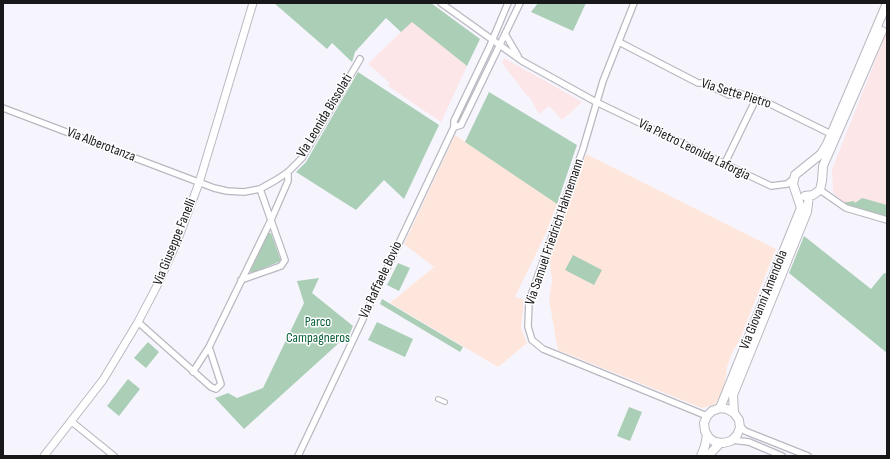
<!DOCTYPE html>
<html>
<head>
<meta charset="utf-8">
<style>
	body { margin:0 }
	#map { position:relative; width:890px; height:459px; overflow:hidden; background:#f6f5fd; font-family:"Sofia Sans Condensed",sans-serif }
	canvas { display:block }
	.frame { position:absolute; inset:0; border:4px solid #18171a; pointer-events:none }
</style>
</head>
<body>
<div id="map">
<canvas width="890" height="459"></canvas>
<div class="frame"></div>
</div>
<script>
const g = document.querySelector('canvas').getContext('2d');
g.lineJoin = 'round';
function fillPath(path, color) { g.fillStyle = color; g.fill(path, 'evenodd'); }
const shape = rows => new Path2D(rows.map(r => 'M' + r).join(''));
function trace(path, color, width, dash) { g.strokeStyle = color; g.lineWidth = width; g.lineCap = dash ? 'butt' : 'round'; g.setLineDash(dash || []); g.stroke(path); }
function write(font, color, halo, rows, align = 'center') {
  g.font = font + ' "Sofia Sans Condensed",sans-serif'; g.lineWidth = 3; g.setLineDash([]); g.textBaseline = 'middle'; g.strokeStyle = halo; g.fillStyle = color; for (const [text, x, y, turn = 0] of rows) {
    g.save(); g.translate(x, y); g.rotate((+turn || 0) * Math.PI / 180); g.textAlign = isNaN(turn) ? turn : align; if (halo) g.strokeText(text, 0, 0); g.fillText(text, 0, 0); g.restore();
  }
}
fillPath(shape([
	[412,21,467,66,441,122,388,86,390,83,368,64],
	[887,31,887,217,851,208,842,203,833,192,832,169],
	[504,58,563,91,582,102,562,120,549,106,539,114,529,96,528,97,502,63]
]), '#fce6e7');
fillPath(shape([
	[455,135,557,204,546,233,515,297,524,300,521,328,527,343,498,367,390,303,434,267,404,244],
	[586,154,776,249,739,341,732,353,727,367,725,381,720,397,714,405,702,408,558,350,549,300,552,280,549,258]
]), '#ffe6dc');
fillPath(shape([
	[274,3,431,3,480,39,467,66,412,22,401,32,386,18,355,52,352,62,332,43,327,49],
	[538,3,586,3,573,31,531,12],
	[358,72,439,125,404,199,384,180,356,210,296,172,306,162],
	[489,92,577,145,557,204,465,142],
	[862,198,887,205,887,217,842,203,854,201,855,203],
	[268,233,271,233,281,261,252,273,250,271],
	[804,236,871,289,884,273,887,274,887,353,789,273],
	[573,255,602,270,594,285,565,270],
	[398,263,410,268,399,291,387,285],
	[319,278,312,293,353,326,350,333,244,429,215,398,228,393,237,398,263,388,304,303,297,281],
	[382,299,463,347,460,352,380,304],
	[377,322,413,339,405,357,368,340],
	[148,342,159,352,146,368,134,358],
	[128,379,140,389,119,416,107,406],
	[629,407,642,412,630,441,617,436]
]), '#abceb7');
const pedestrian = shape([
	[438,399,445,402]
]);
const minor = shape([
	[441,3,522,61,596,102,771,186,787,184,793,179],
	[634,3,603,81,583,149,529,301,528,327,532,340,543,349,707,416],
	[505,34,518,56],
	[619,42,698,83,704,83,729,95,738,93,764,101,831,134],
	[3,108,214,188,227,191,244,192,260,189,276,180,288,172,302,158,360,59],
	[454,127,461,125,520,3],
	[724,165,756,99],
	[820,190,846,208,887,220],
	[241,280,281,266,285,260,260,189],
	[138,322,211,387,216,389,221,384,209,347],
	[193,372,209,347,271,220,288,181,288,172],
	[72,422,114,456],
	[739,425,745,431,808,456],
	[732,440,749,442,782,456],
	[298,456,454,127,454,121,489,48,508,3]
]);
const tertiary = shape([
	[44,456,103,380,138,322,159,282,178,239,199,183,253,3]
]);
const secondary = shape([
	[805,196,813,195,820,190,822,181,823,166,882,31],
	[720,408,801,208,793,184,795,175,821,154,827,144,887,3],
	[734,413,727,409,720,408,712,411,707,416,704,423,705,431,709,438,715,442,723,443,731,441,737,435,740,428,739,420,734,413,733,395,807,212,809,196],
	[701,456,705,446,707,435],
	[708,456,720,443]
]);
trace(pedestrian, '#b9b8c0', 6);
trace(minor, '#b9b8c0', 8);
trace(tertiary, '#b9b8c0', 9);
trace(secondary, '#b9b8c0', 10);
trace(pedestrian, '#fff', 4);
trace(minor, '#fff', 5.5);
trace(tertiary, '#fff', 7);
trace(secondary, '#fff', 8);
write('14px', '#18171a', '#fff', [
	["Via Sette Pietro",736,94,17],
	["Via Leonida Bissolati",325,116,-59],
	["Via Alberotanza",101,145,21],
	["Via Pietro Leonida Laforgia",694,150,26],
	["Via Samuel Friedrich Hahnemann",555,232,-71],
	["Via Giuseppe Fanelli",175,242,-68],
	["Via Raffaele Bovio",381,280,-65],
	["Via Giovanni Amendola",764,300,-68]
]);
write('14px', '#0b613a', '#fff', [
	["Parco",318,322],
	["Campagneros",318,338]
]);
</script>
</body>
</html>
